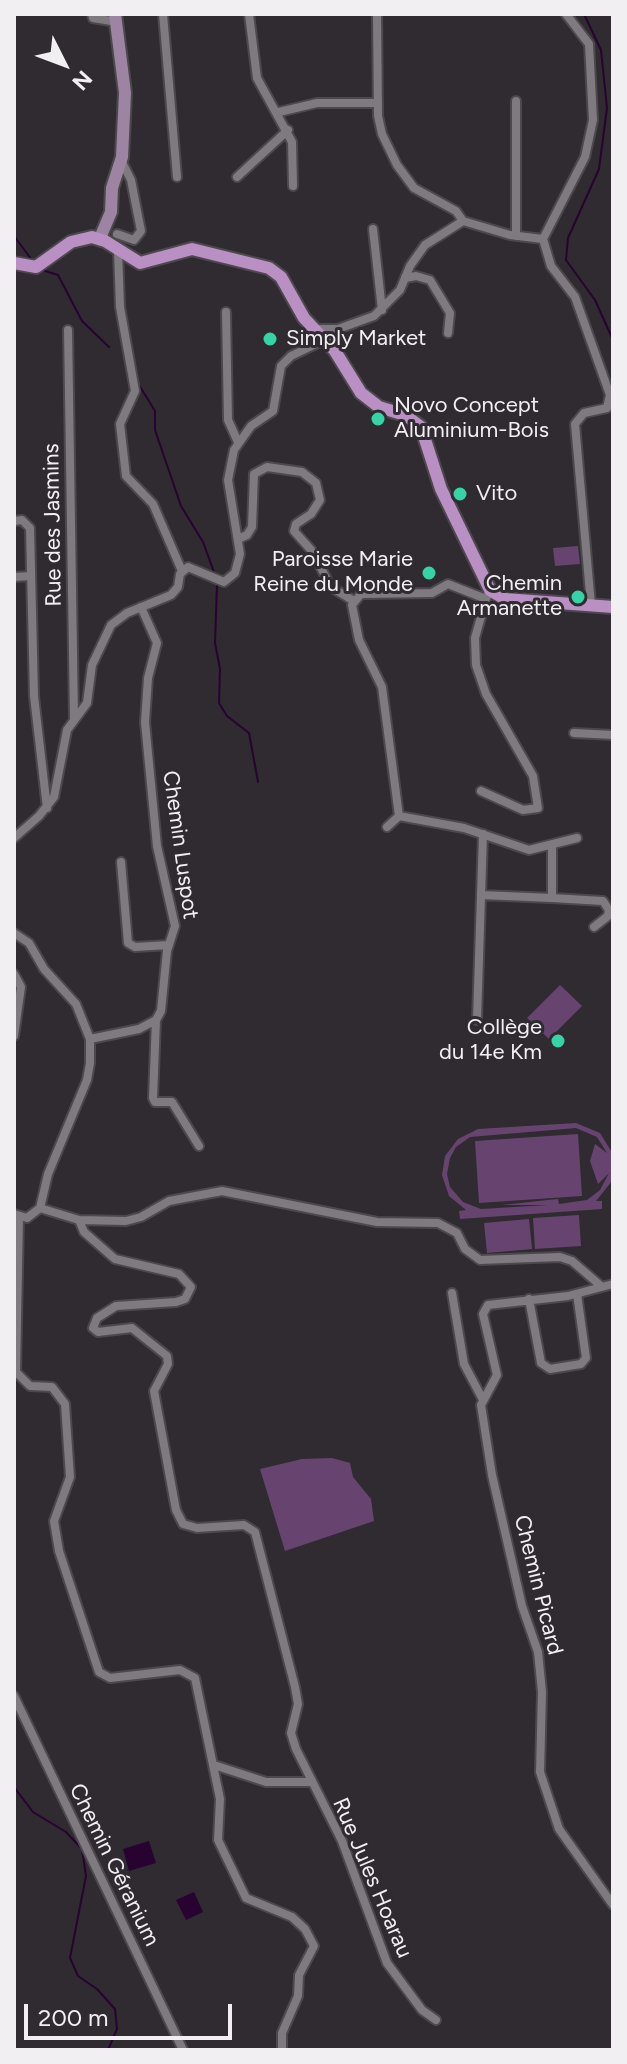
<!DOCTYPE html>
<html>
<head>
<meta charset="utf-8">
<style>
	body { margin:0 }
	#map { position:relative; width:627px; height:2064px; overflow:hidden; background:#2f2b30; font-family:Figtree,sans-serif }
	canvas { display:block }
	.frame { position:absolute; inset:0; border:16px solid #f2eff3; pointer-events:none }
	.north { position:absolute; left:24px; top:24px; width:80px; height:80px; -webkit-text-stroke:6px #2f2b30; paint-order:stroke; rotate:132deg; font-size:22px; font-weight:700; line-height:32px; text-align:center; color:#f2eff3 }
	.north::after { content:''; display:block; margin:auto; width:28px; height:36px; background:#f2eff3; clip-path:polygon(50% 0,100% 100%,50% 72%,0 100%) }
	.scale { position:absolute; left:24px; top:2004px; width:208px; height:36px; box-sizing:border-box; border:4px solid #f2eff3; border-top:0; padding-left:10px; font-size:24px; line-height:28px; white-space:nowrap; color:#f2eff3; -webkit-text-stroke:6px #2f2b30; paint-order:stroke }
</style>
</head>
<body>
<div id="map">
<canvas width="627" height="2064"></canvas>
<div class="frame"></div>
<div class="north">N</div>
<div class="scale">200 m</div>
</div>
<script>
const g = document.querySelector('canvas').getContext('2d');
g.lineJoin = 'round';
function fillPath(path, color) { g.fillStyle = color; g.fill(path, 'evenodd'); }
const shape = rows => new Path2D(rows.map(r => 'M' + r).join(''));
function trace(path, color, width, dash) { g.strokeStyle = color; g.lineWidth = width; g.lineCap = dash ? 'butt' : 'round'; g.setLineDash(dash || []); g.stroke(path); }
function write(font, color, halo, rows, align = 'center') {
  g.font = font + ' Figtree,sans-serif'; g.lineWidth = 6; g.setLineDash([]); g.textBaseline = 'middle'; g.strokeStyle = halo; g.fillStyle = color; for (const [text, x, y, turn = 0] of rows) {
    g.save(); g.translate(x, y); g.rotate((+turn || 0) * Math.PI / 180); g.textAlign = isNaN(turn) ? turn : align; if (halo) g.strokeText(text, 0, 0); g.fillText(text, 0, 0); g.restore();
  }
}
fillPath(shape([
	[578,546,580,564,555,566,553,548],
	[560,985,582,1006,549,1039,527,1018],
	[576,1123,600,1133,613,1154,612,1181,596,1201,602,1201,602,1209,460,1219,459,1211,466,1210,449,1196,442,1175,445,1156,458,1139,478,1129],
	[576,1128,597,1137,607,1153,595,1144,590,1161,598,1184,609,1173,600,1190,587,1200,559,1204,558,1199,548,1200,502,1205,548,1205,481,1209,463,1202,450,1187,447,1174,450,1158,456,1147,470,1137],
	[578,1134,582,1196,479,1203,475,1141],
	[579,1215,581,1246,535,1249,533,1218],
	[529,1219,532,1249,487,1253,484,1223],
	[332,1458,350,1463,353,1477,371,1499,374,1521,285,1551,260,1469,302,1459]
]), '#674470');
fillPath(shape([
	[149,1841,156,1863,129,1871,123,1849],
	[194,1892,203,1912,186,1920,176,1900]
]), '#280331');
trace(shape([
	[584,14,601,50,607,108,599,169,568,238,566,260,595,300,613,340],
	[14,236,32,260],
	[42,270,58,275,82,321,109,347],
	[139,385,155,411,155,430,181,506,203,542,215,575],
	[217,585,215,643,220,669,219,703,227,716,249,733,258,782],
	[14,1787,33,1812,66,1832,82,1849,86,1876,70,1958,78,1976,97,1989,115,2009,117,2029,108,2050]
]), '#280331', 2);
const minor = shape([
	[92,14,93,18,117,22],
	[163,14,177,177],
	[249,14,257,78,292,142,293,186],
	[377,14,378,116,382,134,397,165,414,188,456,211,463,221,510,235,543,239],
	[566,14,589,44,593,120,585,157,543,239,551,266,575,297,610,395,607,408,584,413,575,424,591,605],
	[516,101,516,236],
	[279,112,317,103,378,103],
	[237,177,288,130],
	[373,229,382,310],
	[117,234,134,240,141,231,131,180,122,162],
	[118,251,120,307,135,391,120,424,126,476,153,504,182,571],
	[405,278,416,276,430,280,450,313,448,333],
	[226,312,228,420,238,442],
	[314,329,338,329,374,316,400,290,410,266,425,245,463,221],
	[68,330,74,718],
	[14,521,22,520,30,528,34,696,47,808],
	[238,539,247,535,252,527,254,474,267,467,302,472,316,483,320,500,311,514,296,524,294,531,312,551,331,587,354,601],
	[14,577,31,576],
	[574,733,613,735],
	[481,791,523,810,538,808,533,776,486,694,476,665,475,638,486,599],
	[399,816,382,687,359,640,352,605,361,594,432,593,448,584,486,599,490,590],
	[387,827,399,816,464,828,529,850,577,838],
	[14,838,39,816,54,797,67,730,87,703,92,665,111,625,127,613,171,595,178,587,180,574,188,567,224,582,235,573,240,554,228,480,234,450,251,426,273,411,281,366,291,356,324,340],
	[552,845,552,898,603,901,609,910,608,916,594,927],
	[121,862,128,943,135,947,169,945],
	[481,895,552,898],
	[14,933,29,943,44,969,76,1004,90,1039,90,1063,87,1080,48,1174,40,1208,27,1218,14,1214],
	[14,974,21,987,14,1036],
	[156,1020,153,1098,155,1102,172,1102,199,1146],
	[477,1020,483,834],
	[90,1039,139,1029,156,1020,161,1011,167,951,175,926,157,846,145,722,148,678,157,643,141,607],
	[40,1208,79,1220,126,1221,141,1217,169,1201,222,1191,377,1222,438,1223,457,1233,465,1249,480,1260,560,1257,572,1261,601,1286],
	[19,1217,16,1372,30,1386,52,1387,65,1404,70,1477,54,1521,59,1551,99,1672,110,1678,180,1670,195,1678,220,1799,218,1840,246,1898,292,1917,305,1929,314,1946,299,1975,298,1996,282,2033,282,2050],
	[79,1220,84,1232,115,1259,179,1274,191,1287,185,1299,176,1302,116,1306,97,1318,93,1328,98,1332,132,1328,167,1356,168,1364,154,1391,176,1510,183,1524,197,1528,244,1525,255,1532,295,1687,298,1704,291,1733,296,1749,342,1841,387,1963,422,2010,436,2020],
	[613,1284,568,1296,488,1305,483,1314,497,1375,481,1405,492,1475,522,1606,538,1652,542,1692,540,1772,559,1829,613,1905],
	[452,1293,464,1364,482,1398],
	[529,1299,541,1363,550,1369,581,1364,586,1358,577,1294],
	[14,1696,183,2050],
	[214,1765,266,1782,311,1782]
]);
const secondary = shape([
	[100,238,111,212,112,188,122,157,125,93,115,14]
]);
const primary = shape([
	[14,263,36,267,71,242,92,237,105,241,140,263,192,249,269,268,281,277,304,318,335,351,361,393,379,407,405,415,421,427,441,489,490,590,505,599,613,607]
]);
trace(minor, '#4c484d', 12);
trace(secondary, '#4c484d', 16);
trace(primary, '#4c484d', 16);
trace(minor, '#7f7980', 8);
trace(secondary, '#9c84a2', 12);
trace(primary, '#b98fc4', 12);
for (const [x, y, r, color] of [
	[270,339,8,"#35d4a7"],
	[378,419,8,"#35d4a7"],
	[460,494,8,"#35d4a7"],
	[429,573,8,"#35d4a7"],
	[578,597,8,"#35d4a7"],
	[558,1041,8,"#35d4a7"]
]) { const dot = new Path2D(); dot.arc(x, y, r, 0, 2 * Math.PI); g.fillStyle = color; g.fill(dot); trace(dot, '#2f2b30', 3); }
write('22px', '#f2eff3', '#2f2b30', [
	["Simply Market",286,339],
	["Novo Concept",394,406],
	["Aluminium-Bois",394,431],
	["Vito",476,494],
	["Paroisse Marie",413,560,"right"],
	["Reine du Monde",413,585,"right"],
	["Chemin",562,584,"right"],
	["Armanette",562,609,"right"],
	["Collège",542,1028,"right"],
	["du 14e Km",542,1053,"right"]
], 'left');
write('22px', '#f2eff3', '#2f2b30', [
	["Rue des Jasmins",53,525,-91],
	["Chemin Luspot",180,845,82],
	["Chemin Picard",538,1585,76],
	["Chemin Géranium",114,1865,64],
	["Rue Jules Hoarau",372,1878,67]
]);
</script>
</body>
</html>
